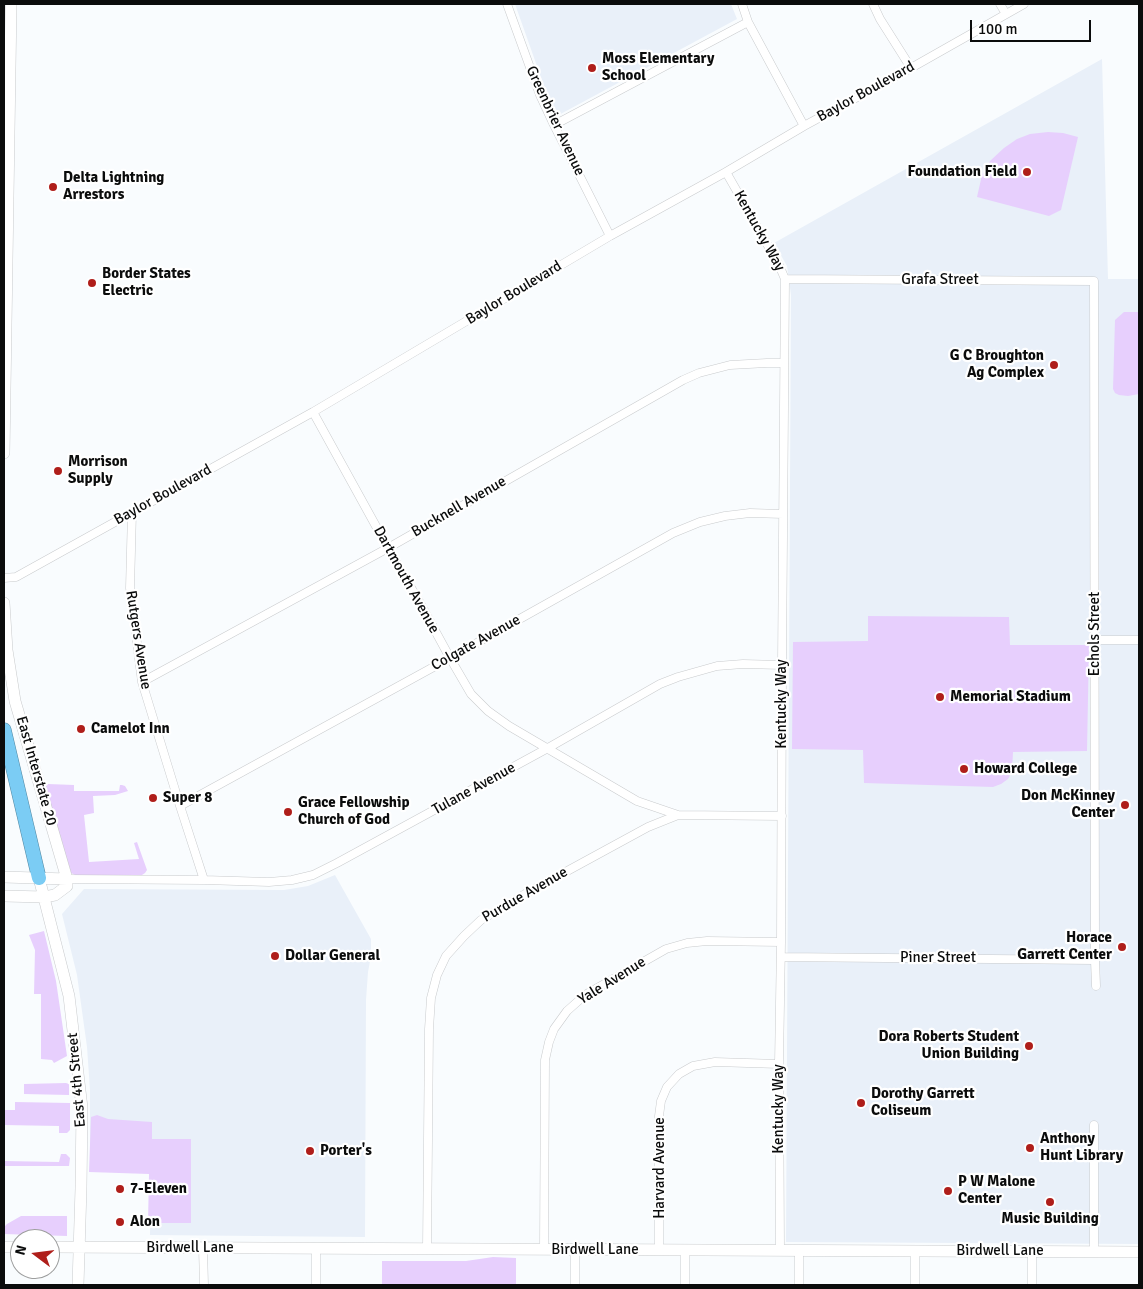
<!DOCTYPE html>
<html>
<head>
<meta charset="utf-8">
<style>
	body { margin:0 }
	#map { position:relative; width:1143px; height:1289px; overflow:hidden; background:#f9fcfe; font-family:Signika,sans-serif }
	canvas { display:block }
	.frame { position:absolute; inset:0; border:5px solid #0b0c0c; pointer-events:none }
	.north { position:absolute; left:10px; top:1229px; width:50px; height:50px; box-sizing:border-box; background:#fff; border:1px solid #9d9e9e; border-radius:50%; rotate:285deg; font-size:14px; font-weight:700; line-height:20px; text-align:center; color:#0b0c0c }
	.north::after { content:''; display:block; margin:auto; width:18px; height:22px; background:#af1e1a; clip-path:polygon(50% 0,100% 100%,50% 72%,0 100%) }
	.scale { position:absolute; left:970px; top:20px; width:121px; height:22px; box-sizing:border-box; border:2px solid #0b0c0c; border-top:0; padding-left:6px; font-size:15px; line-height:18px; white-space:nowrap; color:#0b0c0c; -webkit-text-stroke:4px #fff; paint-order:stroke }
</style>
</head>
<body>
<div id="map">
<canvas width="1143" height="1289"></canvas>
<div class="frame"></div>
<div class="north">N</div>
<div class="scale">100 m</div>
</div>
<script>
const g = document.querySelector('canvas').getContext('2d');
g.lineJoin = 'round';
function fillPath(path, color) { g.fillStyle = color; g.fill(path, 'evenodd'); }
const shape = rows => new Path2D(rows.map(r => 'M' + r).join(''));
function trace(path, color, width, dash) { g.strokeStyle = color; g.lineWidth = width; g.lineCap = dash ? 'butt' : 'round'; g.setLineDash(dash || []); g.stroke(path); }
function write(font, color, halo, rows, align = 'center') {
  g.font = font + ' Signika,sans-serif'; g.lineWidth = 4.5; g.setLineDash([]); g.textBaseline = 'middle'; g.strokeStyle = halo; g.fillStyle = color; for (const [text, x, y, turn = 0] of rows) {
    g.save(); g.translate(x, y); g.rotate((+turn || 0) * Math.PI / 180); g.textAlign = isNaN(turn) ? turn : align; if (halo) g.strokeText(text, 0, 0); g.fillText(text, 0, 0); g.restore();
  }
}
fillPath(shape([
	[515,4,731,4,737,19,555,117],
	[1102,59,1108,279,1139,279,1139,1244,786,1242,791,295,787,266,774,243],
	[335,875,371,939,371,956,368,972,366,1000,365,1237,150,1235,151,1172,90,1172,90,1090,87,1047,77,975,62,914,84,889,284,890,308,886]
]), '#e9f0f9');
fillPath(shape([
	[1048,132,1063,133,1078,137,1061,210,1049,216,977,197,982,175,990,161,1004,148,1017,139,1030,134],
	[1124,312,1139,312,1139,394,1128,396,1119,395,1115,393,1113,389,1115,320],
	[868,616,1009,617,1010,645,1089,645,1087,751,1013,752,1012,772,1008,779,1001,784,993,787,864,783,863,750,792,749,793,642,868,641],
	[48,784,74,785,74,791,119,791,120,785,122,785,125,786,128,791,115,795,93,796,94,813,84,815,89,862,139,859,134,843,137,842,147,870,145,873,142,875,75,875,71,873,44,786],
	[44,931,56,981,67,1056,54,1063,52,1060,41,1059,41,994,34,994,35,950,29,935],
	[66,1083,69,1084,69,1095,24,1094,24,1084],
	[15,1102,70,1103,70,1130,67,1133,59,1133,59,1126,4,1125,4,1110,15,1110],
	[97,1115,108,1119,152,1122,152,1139,191,1139,191,1223,148,1223,149,1174,89,1172,91,1117],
	[61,1154,66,1154,70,1158,69,1166,4,1166,4,1161,59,1162],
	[21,1216,67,1216,67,1236,4,1234,4,1227,7,1224],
	[493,1257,516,1258,516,1285,382,1285,382,1261,466,1261]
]), '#e7cffd');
const street = shape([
	[507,4,540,95,554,125,610,236],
	[742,4,748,22,804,126],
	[873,4,880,19,911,68],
	[1000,4,1006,14],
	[554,125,748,22],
	[726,172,779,265,785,279,782,665,781,942,779,1064,780,1250],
	[785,279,1094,281,1095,960,1096,986],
	[313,412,388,548,420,603,450,658,471,694,488,711,509,726,637,801,678,815],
	[132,512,130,588,142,682,180,806,204,880],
	[4,578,16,577,313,412,610,236,726,172,804,126,911,68,1024,4],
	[1095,640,1139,640],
	[142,682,388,548,683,380,699,373,730,365,767,363,784,363],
	[180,806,450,658,673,533,700,522,725,516,750,513,783,514],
	[67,879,204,880,269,882,292,880,313,875,337,863,548,748,660,684,678,677,717,666,743,664,782,665],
	[781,957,1095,960],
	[1094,1125,1094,1252],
	[203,1248,204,1285],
	[316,1248,316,1285],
	[427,1249,429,1029,431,998,437,975,446,956,464,936,481,920,525,894,648,827,678,815,782,816],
	[544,1249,545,1060,549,1042,554,1029,567,1011,585,995,666,949,687,943,707,941,781,942],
	[659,1250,659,1116,661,1101,667,1087,679,1074,693,1066,715,1062,779,1064],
	[685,1250,685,1285],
	[799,1250,799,1285],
	[915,1251,915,1285],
	[575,1285,575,1250],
	[1032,1285,1032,1252]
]);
const secondary = shape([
	[4,453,11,4],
	[4,603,7,650,15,701,67,879,67,886,55,895,44,897,4,896],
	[4,877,67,879],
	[39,878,69,996,82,1108,81,1188,78,1285],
	[4,1247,20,1247],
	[50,1247,1139,1252]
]);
const highway = shape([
	[4,730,39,878]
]);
trace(street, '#c9cbcd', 9);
trace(secondary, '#c9cbcd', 12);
trace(highway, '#5489a3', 15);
trace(street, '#fff', 8);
trace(secondary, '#fff', 11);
trace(highway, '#7bccf4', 14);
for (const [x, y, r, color] of [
	[592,68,5,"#af1e1a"],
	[1027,172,5,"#af1e1a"],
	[53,187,5,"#af1e1a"],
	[92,283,5,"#af1e1a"],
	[1054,365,5,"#af1e1a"],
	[58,471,5,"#af1e1a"],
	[940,697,5,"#af1e1a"],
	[81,729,5,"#af1e1a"],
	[964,769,5,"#af1e1a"],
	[153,798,5,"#af1e1a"],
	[1125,805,5,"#af1e1a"],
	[288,812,5,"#af1e1a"],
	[1122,947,5,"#af1e1a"],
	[275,956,5,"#af1e1a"],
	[1029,1046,5,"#af1e1a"],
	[861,1103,5,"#af1e1a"],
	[1030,1148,5,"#af1e1a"],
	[310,1151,5,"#af1e1a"],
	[120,1189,5,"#af1e1a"],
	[948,1191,5,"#af1e1a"],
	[1050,1202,5,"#af1e1a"],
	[120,1222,5,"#af1e1a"]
]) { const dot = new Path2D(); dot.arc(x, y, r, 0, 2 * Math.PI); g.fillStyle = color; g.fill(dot); trace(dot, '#fff', 2); }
write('bold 15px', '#0b0c0c', '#fff', [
	["Moss Elementary",602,59],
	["School",602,76],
	["Foundation Field",1017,172,"right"],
	["Delta Lightning",63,178],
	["Arrestors",63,195],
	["Border States",102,274],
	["Electric",102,291],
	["G C Broughton",1044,356,"right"],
	["Ag Complex",1044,373,"right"],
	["Morrison",68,462],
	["Supply",68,479],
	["Memorial Stadium",950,697],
	["Camelot Inn",91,729],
	["Howard College",974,769],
	["Don McKinney",1115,796,"right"],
	["Center",1115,813,"right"],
	["Super 8",163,798],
	["Grace Fellowship",298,803],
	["Church of God",298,820],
	["Horace",1112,938,"right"],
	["Garrett Center",1112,955,"right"],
	["Dollar General",285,956],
	["Dora Roberts Student",1019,1037,"right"],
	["Union Building",1019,1054,"right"],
	["Dorothy Garrett",871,1094],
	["Coliseum",871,1111],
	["Anthony",1040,1139],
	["Hunt Library",1040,1156],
	["Porter's",320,1151],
	["P W Malone",958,1182],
	["Center",958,1199],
	["7-Eleven",130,1189],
	["Music Building",1050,1219,"center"],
	["Alon",130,1222]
], 'left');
write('15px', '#0b0c0c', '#fff', [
	["Baylor Boulevard",866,92,-29],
	["Greenbrier Avenue",555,121,65],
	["Kentucky Way",759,231,61],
	["Grafa Street",940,280],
	["Baylor Boulevard",514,293,-31],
	["Baylor Boulevard",163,495,-29],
	["Bucknell Avenue",459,507,-30],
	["Dartmouth Avenue",406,580,61],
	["Echols Street",1095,634,-90],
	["Rutgers Avenue",138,640,81],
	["Colgate Avenue",476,643,-29],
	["Kentucky Way",782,704,-90],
	["East Interstate 20",36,771,74],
	["Tulane Avenue",474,789,-29],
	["Purdue Avenue",525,895,-30],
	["Piner Street",938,958],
	["Yale Avenue",612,981,-32],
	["East 4th Street",77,1080,-95],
	["Kentucky Way",779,1109,-90],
	["Harvard Avenue",660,1168,-90],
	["Birdwell Lane",190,1248],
	["Birdwell Lane",595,1250],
	["Birdwell Lane",1000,1251]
]);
</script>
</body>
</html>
